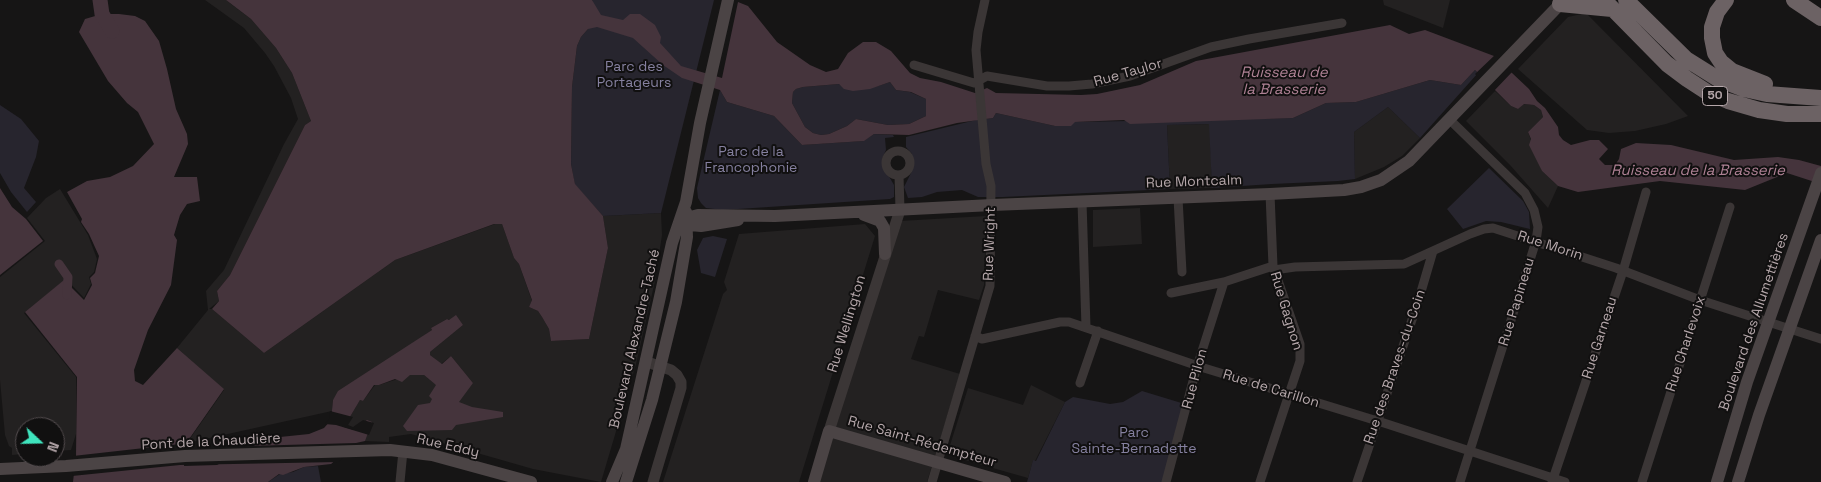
<!DOCTYPE html>
<html>
<head>
<meta charset="utf-8">
<style>
	body { margin:0 }
	#map { position:relative; width:1821px; height:482px; overflow:hidden; background:#161515; font-family:"Space Grotesk",sans-serif }
	canvas { display:block }
	.north { position:absolute; left:15px; top:417px; width:50px; height:50px; box-sizing:border-box; background:#111010; border:1px solid #534c4e; border-radius:50%; rotate:111deg; font-size:14px; font-weight:700; line-height:20px; text-align:center; color:#b5a7aa }
	.north::after { content:''; display:block; margin:auto; width:18px; height:22px; background:#3fe4bd; clip-path:polygon(50% 0,100% 100%,50% 72%,0 100%) }
</style>
</head>
<body>
<div id="map">
<canvas width="1821" height="482"></canvas>
<div class="north">N</div>
</div>
<script>
const g = document.querySelector('canvas').getContext('2d');
g.lineJoin = 'round';
function fillPath(path, color) { g.fillStyle = color; g.fill(path, 'evenodd'); }
const shape = rows => new Path2D(rows.map(r => 'M' + r).join(''));
function trace(path, color, width, dash) { g.strokeStyle = color; g.lineWidth = width; g.lineCap = dash ? 'butt' : 'round'; g.setLineDash(dash || []); g.stroke(path); }
function write(font, color, halo, rows, align = 'center') {
  g.font = font + ' "Space Grotesk",sans-serif'; g.lineWidth = 4; g.setLineDash([]); g.textBaseline = 'middle'; g.strokeStyle = halo; g.fillStyle = color; for (const [text, x, y, turn = 0] of rows) {
    g.save(); g.translate(x, y); g.rotate((+turn || 0) * Math.PI / 180); g.textAlign = isNaN(turn) ? turn : align; if (halo) g.strokeText(text, 0, 0); g.fillText(text, 0, 0); g.restore();
  }
}
fillPath(shape([
	[205,0,226,0,231,4,251,19,276,48,292,73,311,121,305,125,230,275,217,291,219,301,209,309,212,309,264,353,395,260,495,224,502,224,514,258,519,264,532,301,529,307,538,311,542,317,549,329,551,341,589,339,608,248,603,216,661,213,662,235,655,281,636,364,601,482,533,469,411,434,389,437,389,442,365,441,354,430,344,427,357,405,360,400,363,401,375,385,379,385,410,375,424,375,435,384,473,383,451,356,441,364,430,355,430,352,463,325,447,319,431,328,432,330,333,400,332,411,187,443,224,390,177,348,208,310,206,291,224,270,284,144,298,119,291,98,274,66,265,53,244,28],
	[1383,0,1450,0,1443,28,1384,5],
	[1586,13,1688,116,1666,124,1635,131,1609,133,1587,130,1518,69,1568,17],
	[1495,91,1511,106,1518,109,1523,104,1534,105,1541,110,1543,117,1528,132,1542,171,1558,186,1548,208,1510,165,1466,121],
	[1388,107,1420,138,1402,156,1384,167,1355,179,1354,132],
	[1210,124,1212,188,1170,189,1167,125],
	[60,189,88,235,97,259,94,272,89,277,91,284,84,298,66,279,24,313,76,377,76,434,71,450,55,451,55,427,25,427,25,454,12,455,12,448,9,446,5,435,0,380,0,277,45,241,27,218,46,198],
	[1140,208,1142,244,1093,247,1093,210],
	[986,216,984,285,979,300,938,290,924,337,919,336,911,359,960,374,927,482,818,482,900,221],
	[865,224,875,236,799,482,663,482,723,294,727,290,724,282,739,234],
	[1031,385,1065,402,1035,461,1033,461,1028,478,947,455,968,388,1023,405]
]), '#232121');
fillPath(shape([
	[592,0,714,0,661,213,603,216,575,185,571,164,572,87,577,46,581,37,588,29,594,6],
	[1475,70,1478,73,1420,138,1388,107,1354,132,1355,179,1338,181,1272,184,1212,188,1209,124,1167,125,1170,189,1003,197,978,197,962,190,937,192,922,197,908,198,904,187,912,171,912,154,906,147,906,137,976,120,993,118,996,113,1055,126,1070,126,1074,122,1293,118,1326,103,1356,102,1430,80,1461,85],
	[890,82,896,90,910,92,926,99,926,116,909,124,888,125,856,119,847,126,829,134,821,135,813,133,805,127,792,103,793,92,796,89,803,87,839,84,844,88,849,89,878,86],
	[720,90,727,102,774,116,802,145,863,141,874,134,893,135,894,137,885,138,886,150,882,159,883,166,894,185,894,197,890,199,723,210,706,208,701,203,698,198,697,188],
	[0,105,21,119,39,141,36,157,24,188,36,202,27,212,11,192,0,173],
	[1489,168,1523,201,1529,212,1530,229,1501,222,1486,221,1463,229,1447,209],
	[713,236,727,239,715,277,701,273,697,250,703,238],
	[1142,391,1188,405,1164,482,1027,482,1033,460,1036,461,1065,402,1073,397,1110,404,1123,402],
	[318,466,321,482,268,482,280,474,293,472,304,467]
]), '#27252e');
fillPath(shape([
	[226,0,592,0,601,15,623,20,630,14,640,14,655,25,661,37,660,43,681,66,722,78,738,2,748,6,777,42,810,65,826,72,838,69,848,53,863,42,876,42,891,51,910,73,920,78,941,82,975,93,987,88,996,93,1081,95,1097,94,1140,85,1196,61,1390,25,1409,34,1425,30,1494,56,1529,89,1537,101,1545,108,1558,127,1559,135,1563,140,1571,145,1590,140,1599,140,1608,149,1599,159,1605,165,1615,165,1619,159,1621,149,1636,143,1671,145,1734,160,1778,157,1799,160,1821,166,1821,184,1787,173,1745,190,1660,181,1578,192,1558,186,1542,171,1529,145,1531,139,1528,132,1543,117,1541,110,1534,105,1524,104,1518,109,1511,106,1475,70,1461,85,1430,80,1356,102,1326,103,1293,118,1130,124,1124,120,1075,122,1071,126,1055,126,996,113,993,118,957,123,909,135,874,134,864,141,802,145,774,116,727,102,720,90,682,78,663,65,633,38,597,27,588,29,581,37,577,46,572,87,571,164,575,184,603,216,608,248,589,339,551,341,549,329,542,317,538,311,529,307,532,300,519,264,514,258,502,224,494,224,395,260,264,353,212,309,219,301,217,291,230,275,305,125,311,121,292,73,276,48,251,19],
	[890,82,896,90,911,92,926,99,926,116,909,124,888,125,856,119,847,126,829,134,821,135,813,133,805,127,792,103,793,92,796,89,803,87,839,84,844,89,853,91,870,89],
	[102,14,119,14,135,16,145,21,159,41,167,69,176,109,187,134,188,144,174,177,197,177,200,201,187,204,180,215,174,235,177,240,171,285,148,330,134,370,135,381,143,385,177,348,224,389,187,442,184,466,217,465,255,445,280,437,309,434,324,428,331,420,333,400,338,391,432,330,431,328,447,319,449,320,456,315,463,325,430,352,430,355,442,364,451,356,473,383,459,402,472,407,503,412,503,417,456,425,452,430,407,431,403,426,418,405,430,403,432,399,429,396,436,385,424,375,410,375,402,382,395,379,379,385,374,385,363,401,360,400,344,427,354,430,367,420,372,422,365,441,356,443,331,464,304,467,283,475,279,474,268,482,73,482,76,456,77,377,25,312,64,280,84,300,92,285,90,278,95,273,99,256,89,234,81,222,82,219,67,192,87,181,110,177,133,166,154,144,138,112,127,103,108,81,79,32,85,19],
	[0,188,12,207,26,219,43,241,0,275]
]), '#45343c');
fillPath(shape([
	[1496,54,1513,71,1493,92,1475,74],
	[330,411,353,417,348,425,353,427,363,420,374,423,369,435,336,425,325,424,329,419],
	[189,443,187,464,216,463,248,446,356,443,356,447,338,462,180,465,72,476,73,456]
]), '#161515');
trace(shape([
	[59,264,68,277,67,295]
]), '#45343c', 9);
trace(shape([
	[100,0,102,14,112,31]
]), '#45343c', 15);
trace(shape([
	[914,65,974,83,987,76,1047,86,1069,86,1092,84,1130,76,1211,47,1249,39,1342,23],
	[1450,120,1525,193,1534,210,1538,227,1536,241,1460,482],
	'886 163a12 12 0 1 1 24 0a12 12 0 1 1-24 0Z',
	[899,175,900,210],
	[1178,198,1182,272],
	[1082,202,1086,327],
	[1274,270,1295,267,1404,264,1470,234,1484,229,1493,228,1616,268,1700,300,1821,339],
	[1171,293,1224,282,1273,266],
	[975,336,982,339,1060,322,1069,322,1204,368,1384,423,1565,482],
	[1080,383,1098,331],
	[400,482,403,451],
	[932,482,990,286,991,186,986,164,976,50,978,32,985,0],
	[1166,482,1196,370,1224,282],
	[1260,482,1300,361,1300,344,1273,266,1270,194],
	[1357,482,1418,302,1433,251],
	[1552,482,1623,271,1646,192],
	[1642,482,1730,207]
]), '#3b3636', 9);
trace(shape([
	[647,362,671,370,677,375,681,382,681,388,653,482],
	[829,431,900,210]
]), '#3b3636', 11);
trace(shape([
	[864,215,880,221,884,228,885,254],
	[680,220,698,215,775,216,992,205,1270,194,1344,190,1361,187,1381,180,1409,161,1564,0],
	[679,224,701,226,738,220],
	[0,469,66,466,185,456,390,450,432,455,531,482],
	[612,482,626,449,672,243,686,202,700,123,728,0],
	[626,482,652,400,676,302,687,237,686,212],
	[814,482,829,431,1005,482],
	[1717,482,1747,382,1821,173],
	[1738,482,1759,415,1821,240]
]), '#4b4445', 12);
trace(shape([
	[1604,0,1667,64,1687,79,1707,92,1728,101,1759,110,1787,114,1821,114],
	[1626,0,1686,59,1718,79,1744,89,1767,94,1821,98],
	[1726,0,1717,12,1712,27,1712,38,1715,53,1721,62,1732,71,1765,84],
	[1794,0,1821,18],
	[1560,4,1612,9]
]), '#6c6264', 16);
for (const [x, y, w] of [
	[1715,96,25]
]) { const box = new Path2D(); box.roundRect(x - w / 2, y - 9.5, w, 19, 4); g.fillStyle = '#111010'; g.fill(box); trace(box, '#b5a7aa', 1); }
write('bold 12px', '#b5a7aa', null, [
	["50",1715,96]
]);
write('14px', '#85809f', '#111010', [
	["Parc des",634,67],
	["Portageurs",634,83],
	["Parc de la",751,152],
	["Francophonie",751,168],
	["Parc",1134,433],
	["Sainte-Bernadette",1134,449]
]);
write('14px', '#b5a7aa', '#111010', [
	["Rue Taylor",1128,73,-16],
	["Rue Montcalm",1194,182,-2],
	["Rue Wright",990,244,-88],
	["Rue Morin",1550,246,18],
	["Rue Papineau",1517,302,-73],
	["Rue Gagnon",1286,311,73],
	["Boulevard des Allumettières",1754,322,-71],
	["Rue Wellington",847,324,-73],
	["Rue Garneau",1600,338,-72],
	["Boulevard Alexandre-Taché",635,339,-77],
	["Rue Charlevoix",1686,344,-72],
	["Rue des Braves-du-Coin",1395,367,-71],
	["Rue Pilon",1195,379,-75],
	["Rue de Carillon",1271,389,17],
	["Pont de la Chaudière",211,442,-3],
	["Rue Saint-Rédempteur",922,442,16],
	["Rue Eddy",448,446,13]
]);
write('italic 15px', '#ae8194', '#111010', [
	["Ruisseau de",1284,73],
	["la Brasserie",1284,90],
	["Ruisseau de la Brasserie",1698,171]
]);
</script>
</body>
</html>
